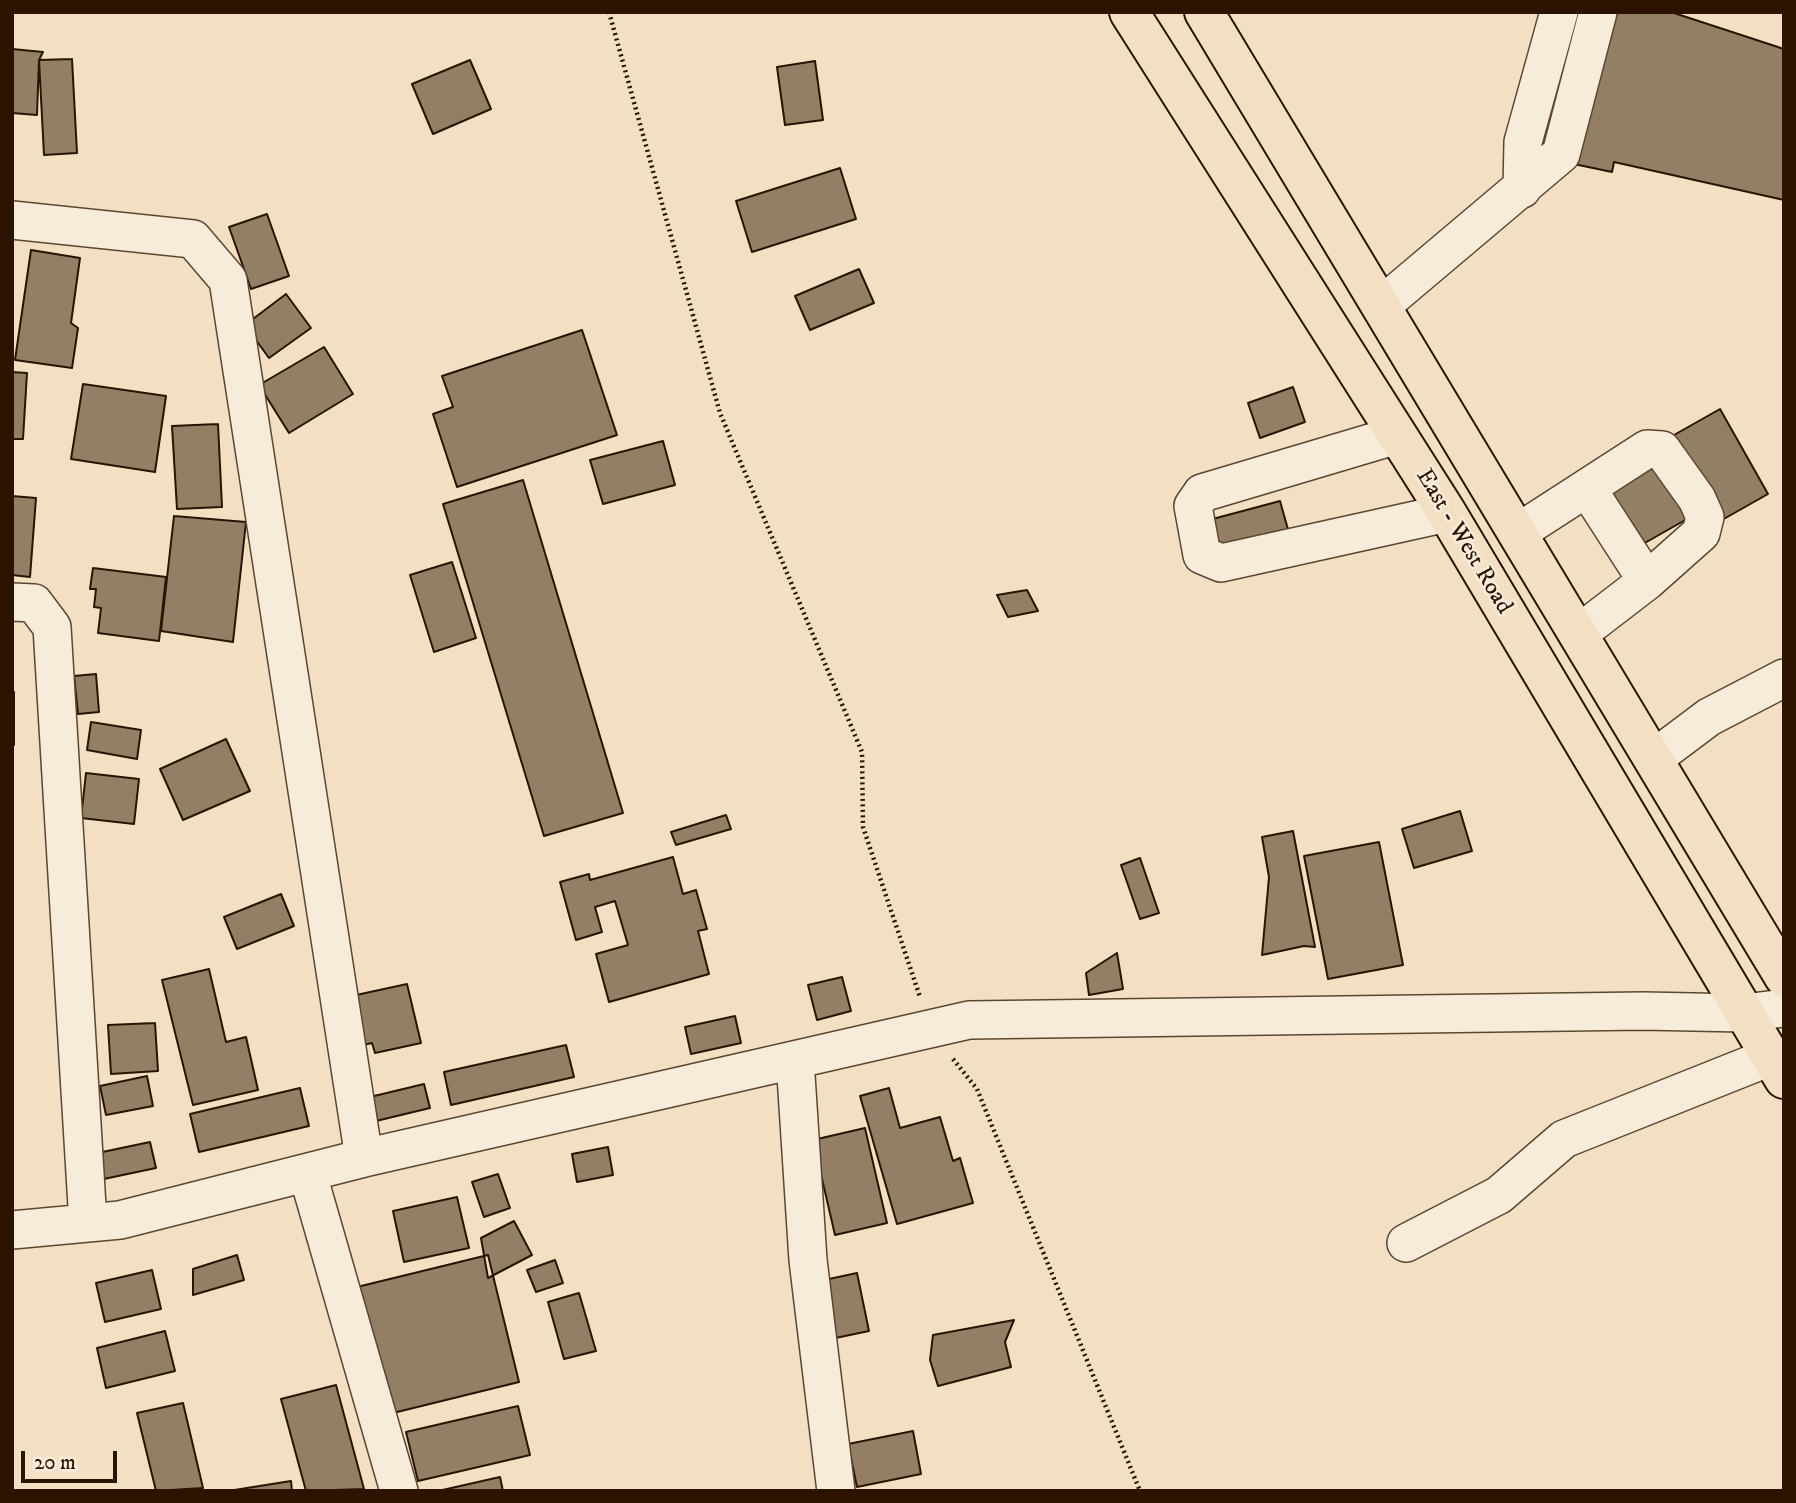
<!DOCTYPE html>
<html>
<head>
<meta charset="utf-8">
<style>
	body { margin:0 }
	#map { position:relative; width:1796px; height:1503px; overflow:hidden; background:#f3e0c4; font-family:"IM FELL DW Pica",serif }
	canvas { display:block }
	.frame { position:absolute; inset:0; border:14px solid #2b1300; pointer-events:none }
	.scale { position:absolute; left:21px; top:1451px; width:96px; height:32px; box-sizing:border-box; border:4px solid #2b1300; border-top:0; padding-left:9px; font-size:21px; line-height:24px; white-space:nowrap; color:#2b1300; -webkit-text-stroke:5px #f7ebd9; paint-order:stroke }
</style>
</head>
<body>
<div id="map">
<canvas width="1796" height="1503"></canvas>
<div class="frame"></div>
<div class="scale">20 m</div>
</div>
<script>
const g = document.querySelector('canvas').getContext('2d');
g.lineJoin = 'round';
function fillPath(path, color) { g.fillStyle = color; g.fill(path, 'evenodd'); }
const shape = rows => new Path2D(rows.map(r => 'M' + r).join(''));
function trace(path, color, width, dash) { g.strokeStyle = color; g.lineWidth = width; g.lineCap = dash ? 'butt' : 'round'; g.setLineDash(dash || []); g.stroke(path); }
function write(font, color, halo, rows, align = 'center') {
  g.font = font + ' "IM FELL DW Pica",serif'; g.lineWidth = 5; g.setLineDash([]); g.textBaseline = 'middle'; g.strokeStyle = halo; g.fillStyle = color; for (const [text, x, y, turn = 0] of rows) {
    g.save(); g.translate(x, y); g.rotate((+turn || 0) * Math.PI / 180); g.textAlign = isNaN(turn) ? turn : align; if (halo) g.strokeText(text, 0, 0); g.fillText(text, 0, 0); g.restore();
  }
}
const building = shape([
	[1608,12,1671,12,1784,49,1784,200,1614,162,1612,172,1569,163,1608,12],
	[12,49,43,52,39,60,37,115,12,113,12,49],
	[72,59,77,153,44,155,39,60,72,59],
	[470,60,491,109,433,134,412,84,470,60],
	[815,61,823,120,785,125,777,67,815,61],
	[840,168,856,219,752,252,736,201,840,168],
	[267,214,289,276,251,289,229,227,267,214],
	[31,250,80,258,71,323,78,328,72,368,15,360,31,250],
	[859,269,874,303,810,330,795,296,859,269],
	[286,294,311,328,269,358,245,325,286,294],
	[582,330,617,435,457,487,433,414,453,407,442,376,582,330],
	[324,347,353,394,289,433,259,385,324,347],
	[12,372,27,373,23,439,12,439,12,372],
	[83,384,166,396,155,472,71,459,83,384],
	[1293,387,1305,422,1260,438,1248,403,1293,387],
	[1720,409,1768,494,1722,520,1674,435,1720,409],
	[218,424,222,507,177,509,172,426,218,424],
	[663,441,675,485,603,504,590,460,663,441],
	[1656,466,1687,519,1636,548,1605,495,1656,466],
	[523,480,623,813,544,836,443,504,523,480],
	[12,496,36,498,30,577,12,575,12,496],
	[1280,501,1289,533,1202,555,1194,524,1280,501],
	[174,516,246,522,233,642,161,631,174,516],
	[452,562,476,638,434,652,410,575,452,562],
	[93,568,166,577,159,641,98,633,101,608,94,607,96,589,90,589,93,568],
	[1027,590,1038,611,1008,617,997,595,1027,590],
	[96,674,99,712,78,714,74,676,96,674],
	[12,692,14,692,14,745,12,745,12,692],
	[91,722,141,730,137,759,87,750,91,722],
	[226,739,250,791,183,820,160,769,226,739],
	[86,773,139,779,134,824,81,818,86,773],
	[1460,811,1472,851,1414,868,1402,829,1460,811],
	[726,815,731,829,676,845,671,832,726,815],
	[1293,831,1315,947,1304,946,1262,955,1269,877,1262,837,1293,831],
	[1379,842,1403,965,1328,979,1304,856,1379,842],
	[673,857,683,894,696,890,707,929,698,931,709,974,609,1002,596,954,628,945,615,901,595,907,602,932,576,940,560,882,589,874,590,880,673,857],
	[1140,858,1159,913,1140,919,1121,865,1140,858],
	[281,894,294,926,237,949,224,917,281,894],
	[1117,953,1123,989,1089,995,1086,973,1117,953],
	[209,969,226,1042,246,1037,258,1090,193,1105,162,980,209,969],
	[842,977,851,1011,817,1020,808,985,842,977],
	[407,984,421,1043,375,1053,372,1043,359,1046,347,997,407,984],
	[735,1016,741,1043,691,1054,685,1027,735,1016],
	[155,1023,158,1071,111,1074,108,1025,155,1023],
	[566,1045,574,1077,451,1105,444,1072,566,1045],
	[147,1076,153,1106,106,1115,100,1086,147,1076],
	[424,1084,430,1108,376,1121,370,1097,424,1084],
	[300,1088,309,1126,199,1152,190,1114,300,1088],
	[889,1088,900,1128,940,1117,953,1161,960,1158,973,1203,897,1224,860,1096,889,1088],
	[865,1128,887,1223,835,1235,813,1140,865,1128],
	[150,1142,156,1168,99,1180,93,1154,150,1142],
	[608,1147,613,1175,577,1182,572,1154,608,1147],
	[498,1174,510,1208,484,1217,472,1182,498,1174],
	[457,1197,469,1248,404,1262,393,1211,457,1197],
	[514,1221,532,1255,488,1278,481,1238,514,1221],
	[237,1255,244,1280,193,1295,193,1269,237,1255],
	[488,1255,519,1382,389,1414,357,1287,488,1255],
	[555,1260,563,1283,536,1292,527,1270,555,1260],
	[152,1270,161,1309,105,1322,96,1283,152,1270],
	[857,1273,869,1331,826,1340,815,1282,857,1273],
	[579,1293,596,1351,564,1359,548,1302,579,1293],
	[1014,1320,1005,1342,1011,1367,938,1386,930,1360,933,1335,1014,1320],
	[165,1331,175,1371,106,1388,97,1348,165,1331],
	[336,1385,364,1489,306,1491,281,1399,336,1385],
	[183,1403,203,1488,156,1491,137,1413,183,1403],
	[518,1406,530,1455,418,1481,406,1432,518,1406],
	[913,1431,921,1474,857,1487,848,1444,913,1431],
	[500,1477,503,1491,438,1491,500,1477],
	[291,1481,292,1491,228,1491,291,1481]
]);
fillPath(building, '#937e66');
trace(building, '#2b1300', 2);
const minor = shape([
	[1522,189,1523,142,1559,12],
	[12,220,193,239,228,280,364,1158],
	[1381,306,1561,154,1598,12],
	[1397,435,1202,493,1193,506,1202,555,1221,563,1447,513],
	[1587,488,1647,581],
	[1517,533,1647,449,1662,450,1697,499,1705,517,1701,533,1647,581,1578,634],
	[12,602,34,603,52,627,88,1223],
	[1653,759,1709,717,1784,678],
	[795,1060,808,1260,836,1491],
	[308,1175,399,1491],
	[12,1230,120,1220,364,1158,969,1020,1643,1011,1744,1013,1784,1008],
	[1406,1243,1499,1195,1564,1139,1770,1057]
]);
const major = shape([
	[1129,12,1447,513,1784,1079],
	[1204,12,1784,977]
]);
trace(minor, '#5d4631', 40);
trace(major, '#2b1300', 42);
trace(shape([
	[609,12,720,413,862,752,863,827,920,997],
	[953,1059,977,1089,1140,1491]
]), '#2b1300', 4.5, [2, 3.5]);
trace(minor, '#f7ebd9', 37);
trace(major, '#f3e0c4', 38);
write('24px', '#2b1300', '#f7ebd9', [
	["East - West Road",1463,542,59]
]);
</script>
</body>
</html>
